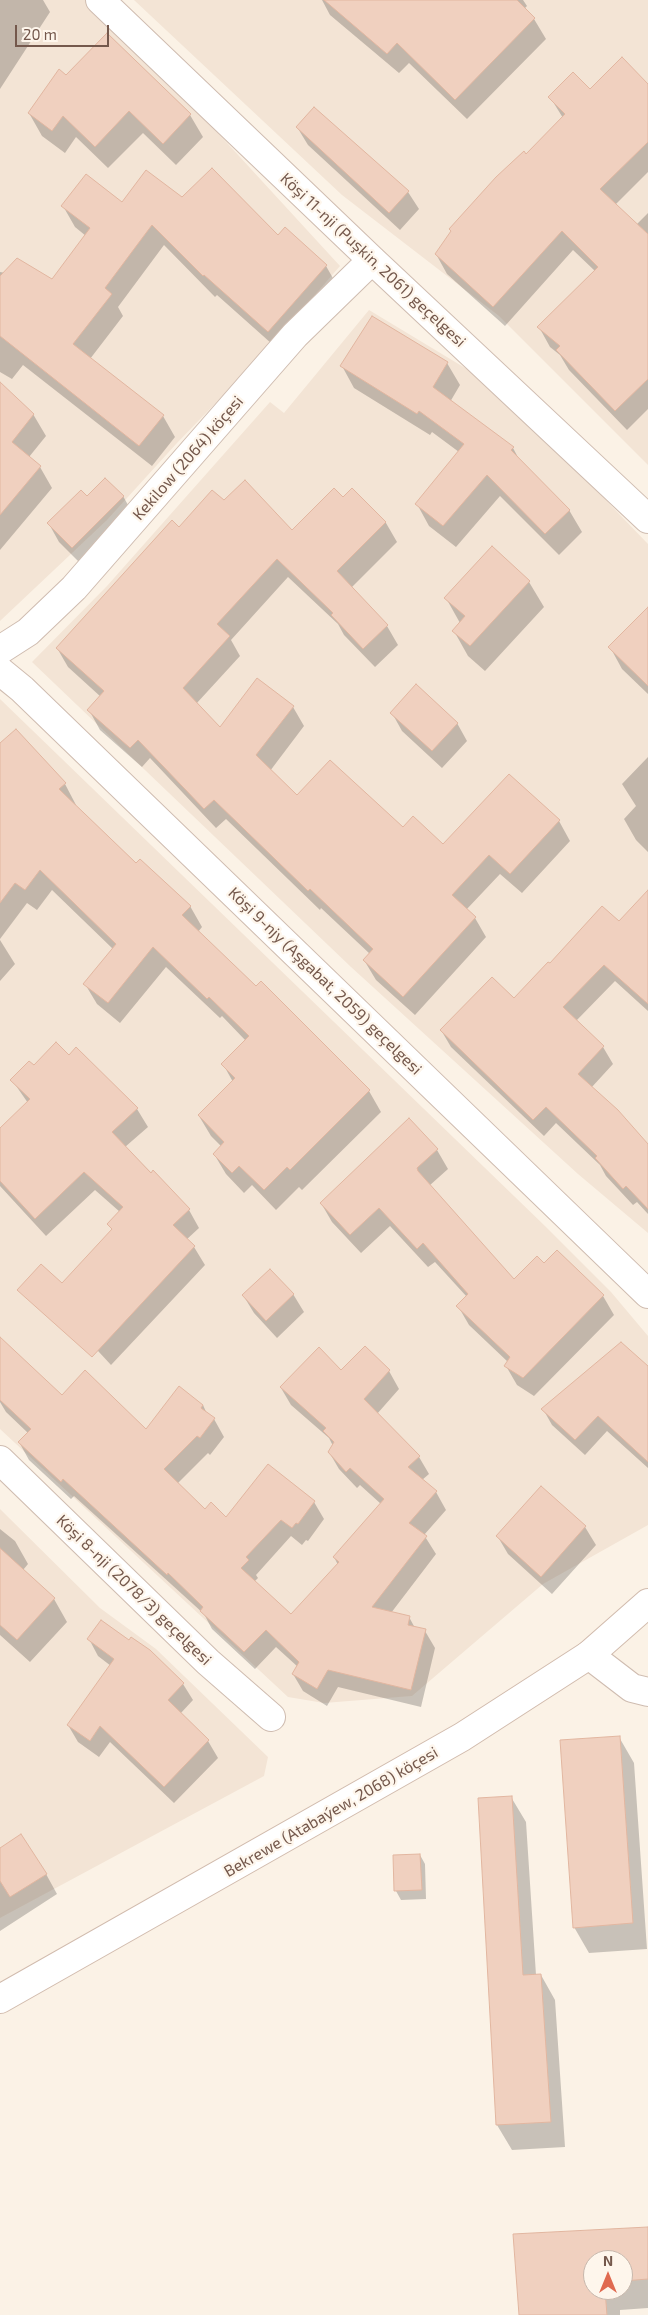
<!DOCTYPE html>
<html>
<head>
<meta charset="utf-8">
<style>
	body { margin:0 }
	#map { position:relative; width:648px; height:2315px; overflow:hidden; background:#fbf2e6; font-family:"Exo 2",sans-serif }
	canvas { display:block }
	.north { position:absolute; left:583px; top:2250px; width:50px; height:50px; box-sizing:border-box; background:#fef6ec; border:1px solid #c7b7ac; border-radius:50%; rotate:0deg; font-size:14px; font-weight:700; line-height:20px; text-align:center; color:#74584c }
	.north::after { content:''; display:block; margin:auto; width:18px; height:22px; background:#e06a50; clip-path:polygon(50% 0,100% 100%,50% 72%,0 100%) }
	.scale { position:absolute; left:15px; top:25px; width:94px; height:22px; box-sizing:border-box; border:2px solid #74584c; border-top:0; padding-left:6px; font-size:15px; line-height:18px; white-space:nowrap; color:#74584c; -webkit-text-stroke:4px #fef6ec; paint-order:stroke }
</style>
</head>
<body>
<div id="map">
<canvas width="648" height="2315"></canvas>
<div class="north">N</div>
<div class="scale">20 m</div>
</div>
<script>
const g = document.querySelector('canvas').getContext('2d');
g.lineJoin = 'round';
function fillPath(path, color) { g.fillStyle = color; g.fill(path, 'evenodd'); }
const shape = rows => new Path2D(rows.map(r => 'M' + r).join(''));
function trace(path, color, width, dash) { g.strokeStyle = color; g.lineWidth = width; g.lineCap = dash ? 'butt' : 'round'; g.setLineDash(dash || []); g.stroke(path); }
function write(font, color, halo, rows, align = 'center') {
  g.font = font + ' "Exo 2",sans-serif'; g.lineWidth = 4.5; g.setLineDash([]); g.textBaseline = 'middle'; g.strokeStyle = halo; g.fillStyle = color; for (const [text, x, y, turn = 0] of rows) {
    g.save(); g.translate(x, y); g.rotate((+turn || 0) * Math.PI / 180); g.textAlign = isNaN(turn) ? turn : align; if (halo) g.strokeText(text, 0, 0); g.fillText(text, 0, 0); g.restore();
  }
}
fillPath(shape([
	[0,0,86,0,206,120,340,266,268,349,177,443,107,520,0,621],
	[134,0,648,0,648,465,499,316,342,195],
	[369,310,485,380,521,412,648,544,648,1233,578,1174,351,967,32,662,107,586,270,402,284,413],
	[0,699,545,1226,611,1292,648,1336,648,1525,543,1584,412,1696,324,1703,288,1697,0,1429],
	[0,1509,100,1608,156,1649,268,1757,264,1776,0,1918]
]), '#f3e4d5');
fillPath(shape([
	[0,0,43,0,50,12,0,89],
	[322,0,523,0,527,6,524,9,534,19,546,39,467,119,409,63,399,73,330,15],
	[107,35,190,115,203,137,176,165,143,133,108,168,76,137,65,153,42,136,29,113],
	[648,85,648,172,615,205,636,225,648,213,648,409,627,430,569,370,560,355,550,347,539,327,595,271,573,250,505,326,447,274,436,254,563,118,550,97,590,91],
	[297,127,408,192,419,209,400,230,308,145],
	[182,198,278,237,285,229,326,266,338,287,281,352,217,295,215,297,164,245,118,307,123,316,90,359,163,416,175,437,152,466,23,365,12,379,0,372,0,272,52,281,86,236,75,227,63,206,123,204],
	[447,363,460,385,450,402,513,448,520,461,569,510,582,532,559,555,500,496,456,547,429,526,417,504,459,452,432,432,430,435,354,388,342,366],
	[0,399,33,414,46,436,29,457,40,467,52,488,0,550],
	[352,490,386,523,397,542,351,588,387,626,398,645,375,667,344,635,338,624,288,577,231,640,240,656,196,704,220,729,293,707,304,726,270,771,297,797,403,829,443,846,509,776,559,821,570,841,522,893,500,874,466,910,475,918,486,937,415,1015,376,980,364,960,370,954,321,908,320,910,226,819,216,828,150,758,142,767,100,730,89,710,101,697,68,667,57,648,179,529,224,502,292,532,343,499],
	[123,496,133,514,83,566,59,542,49,524,87,498],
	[529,582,544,607,485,671,468,656,454,631,460,623,446,598],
	[648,609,648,694,622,669,610,647],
	[392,713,457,723,467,741,442,768,402,731],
	[0,745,65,784,76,805,75,806,136,865,190,906,202,927,198,932,256,988,261,983,369,1091,381,1112,302,1190,299,1187,276,1210,252,1185,244,1193,226,1174,214,1154,221,1146,211,1136,199,1116,233,1082,223,1064,246,1041,222,1016,220,1018,166,967,120,1023,97,1004,85,984,113,949,52,890,37,910,27,903,0,939],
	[648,757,648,852,636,840,624,819,636,806,622,784],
	[648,909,648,1011,615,981,576,1021,603,1047,613,1064,591,1088,648,1146,648,1214,637,1202,633,1205,606,1176,600,1165,556,1123,544,1136,451,1047,441,1030,514,999,550,965,619,923],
	[0,940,15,964,0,981],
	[76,1049,137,1109,148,1127,125,1147,189,1210,199,1228,186,1240,194,1247,205,1265,111,1365,63,1313,113,1230,109,1224,120,1212,95,1190,46,1236,0,1186,0,1130,28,1103,12,1080,34,1067,69,1056],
	[437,1150,448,1169,429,1186,514,1281,544,1265,603,1296,614,1315,534,1396,517,1385,506,1366,508,1362,469,1325,458,1306,467,1297,435,1262,428,1267,390,1226,361,1253,332,1222,321,1203],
	[293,1294,304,1312,277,1338,254,1313,243,1295],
	[0,1338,62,1396,146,1431,203,1405,207,1414,214,1419,224,1437,210,1455,208,1453,177,1484,205,1510,226,1519,314,1502,324,1519,308,1541,306,1540,302,1545,291,1536,256,1575,258,1578,254,1582,291,1616,338,1565,334,1557,381,1504,360,1485,357,1488,339,1469,329,1452,333,1446,329,1438,291,1405,281,1388,341,1371,365,1348,389,1371,399,1389,377,1414,419,1457,429,1474,422,1480,436,1492,446,1510,424,1535,436,1554,391,1613,409,1617,415,1628,425,1631,435,1648,421,1707,338,1687,327,1706,303,1691,293,1674,298,1667,276,1647,255,1669,212,1629,204,1614,74,1496,71,1499,29,1460,19,1442,28,1433,6,1412,0,1402],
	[648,1369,648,1468,607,1431,585,1455,552,1425,543,1409],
	[541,1488,585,1527,596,1545,552,1594,508,1554,498,1537],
	[0,1529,15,1541,28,1564,23,1570,54,1599,67,1622,30,1662,0,1635],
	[89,1639,183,1684,193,1700,180,1714,208,1741,218,1758,174,1803,110,1742,99,1757,78,1742,68,1725,111,1666,98,1656],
	[619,1737,634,1763,647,1949,589,1953,574,1927],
	[511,1797,526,1822,536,1975,541,1975,555,2000,565,2147,512,2150,497,2125],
	[0,1850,46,1874,57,1894,0,1931],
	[420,1855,425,1864,426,1899,401,1900,396,1891],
	[648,2228,648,2308,620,2310,620,2315,521,2315,515,2235],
	[593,2260,623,2260,623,2290,593,2290]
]), '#0003');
const building = shape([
	[324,0,517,0,535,18,455,100,397,43,387,54,324,0],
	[107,33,191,114,163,144,129,111,95,147,63,116,52,131,28,113,59,69,66,75,107,33],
	[622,57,648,84,648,142,600,189,648,234,648,379,615,411,556,350,560,346,537,327,598,267,562,231,493,307,435,254,451,231,449,229,496,177,524,151,526,154,565,114,548,97,573,72,590,89,622,57],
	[314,107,409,191,389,213,296,127,314,107],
	[212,168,278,235,285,227,327,265,268,332,204,275,203,276,152,225,105,288,112,294,73,344,164,415,139,446,0,336,0,276,17,258,52,279,90,228,61,206,86,174,122,202,146,170,182,197,212,168],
	[372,316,448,362,433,387,514,447,511,450,570,510,545,534,487,475,443,526,415,504,464,444,419,411,417,414,340,366,372,316],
	[0,382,34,414,12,442,41,466,0,515,0,382],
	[105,478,124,496,72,548,47,523,81,490,87,496,105,478],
	[245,480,292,530,334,488,343,497,352,488,386,522,337,571,388,625,363,649,331,615,333,613,277,559,217,624,230,636,183,688,220,727,257,678,294,706,256,755,297,795,330,760,403,827,413,816,443,844,509,774,560,820,510,874,489,855,452,895,476,917,403,997,363,960,373,949,310,889,308,891,214,800,204,809,138,740,130,748,87,710,104,691,56,648,172,520,179,527,212,490,224,500,245,480],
	[492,546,530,581,470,646,452,631,465,616,444,598,492,546],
	[648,607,648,686,608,647,648,607],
	[416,684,458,723,432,751,390,713,416,684],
	[16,729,66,783,59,789,136,863,140,859,191,906,182,915,256,986,261,981,370,1090,290,1170,287,1167,264,1190,239,1166,232,1173,213,1154,224,1142,198,1115,235,1078,221,1064,249,1036,209,997,207,999,153,947,108,1003,83,984,116,944,40,870,25,890,15,883,0,903,0,743,16,729],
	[648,890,648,1004,604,965,563,1007,604,1046,578,1074,618,1110,648,1144,648,1209,626,1186,623,1189,595,1158,597,1156,546,1107,533,1120,440,1030,492,977,514,998,548,962,550,963,602,906,619,921,648,890],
	[56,1042,69,1055,76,1047,138,1108,112,1132,151,1173,153,1170,190,1209,173,1225,195,1246,92,1357,17,1290,41,1264,62,1283,112,1229,107,1224,123,1207,84,1172,35,1219,0,1181,0,1128,30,1099,10,1080,29,1061,34,1065,56,1042],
	[409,1118,438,1149,417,1168,418,1171,514,1279,537,1256,544,1263,557,1250,604,1295,523,1378,504,1366,510,1357,456,1306,468,1294,423,1243,417,1249,379,1208,350,1235,320,1203,409,1118],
	[270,1269,294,1294,266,1321,242,1295,270,1269],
	[0,1337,62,1395,85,1370,146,1429,179,1386,203,1405,201,1408,215,1418,200,1438,197,1436,164,1469,205,1509,211,1502,226,1517,268,1464,315,1501,298,1524,296,1523,292,1528,281,1520,246,1557,249,1560,241,1568,291,1614,339,1562,333,1557,384,1499,350,1468,346,1472,328,1452,334,1442,323,1431,326,1428,280,1387,319,1347,341,1370,365,1346,390,1370,364,1399,420,1456,408,1467,437,1491,409,1523,427,1536,372,1607,410,1616,408,1625,426,1629,411,1690,328,1670,317,1689,292,1674,299,1662,266,1630,244,1652,200,1611,203,1607,168,1573,167,1575,63,1479,61,1482,18,1442,31,1429,0,1400,0,1337],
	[621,1342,648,1366,648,1462,598,1416,575,1440,541,1409,621,1342],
	[541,1486,586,1526,541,1577,496,1536,541,1486],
	[0,1548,55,1598,17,1640,0,1625,0,1548],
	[101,1620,129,1640,131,1637,150,1650,184,1683,168,1700,209,1740,164,1787,100,1726,90,1741,67,1725,114,1659,87,1639,101,1620],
	[620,1736,633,1923,573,1928,560,1740,620,1736],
	[512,1796,523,1975,541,1974,551,2122,496,2125,478,1798,512,1796],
	[21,1834,47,1874,10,1897,0,1881,0,1848,21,1834],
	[420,1854,422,1890,394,1891,393,1855,420,1854],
	[648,2227,648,2279,623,2281,623,2260,593,2260,593,2290,605,2290,607,2315,519,2315,513,2234,648,2227]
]);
fillPath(building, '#f0d0bf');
trace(building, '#e2b6a0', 1);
const street = shape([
	[100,0,372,260,648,519],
	[0,650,28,632,74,588,295,335,372,260],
	[0,671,22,689,648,1294],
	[0,1460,208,1662,271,1717],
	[589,1655,632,1688,648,1692]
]);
const secondary = shape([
	[0,1999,462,1737,589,1655,648,1603]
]);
trace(street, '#cfbcb0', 30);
trace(secondary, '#d1bbad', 30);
trace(street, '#fff', 28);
trace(secondary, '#fff', 28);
write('16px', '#74584c', '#fef6ec', [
	["Köşi 11-nji (Puşkin, 2061) geçelgesi",373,260,43],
	["Kekilow (2064) köçesi",188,458,-49],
	["Köşi 9-njy (Aşgabat, 2059) geçelgesi",325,981,44],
	["Köşi 8-nji (2078/3) geçelgesi",134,1590,44],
	["Bekrewe (Atabaýew, 2068) köçesi",331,1812,-30]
]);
</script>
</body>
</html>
